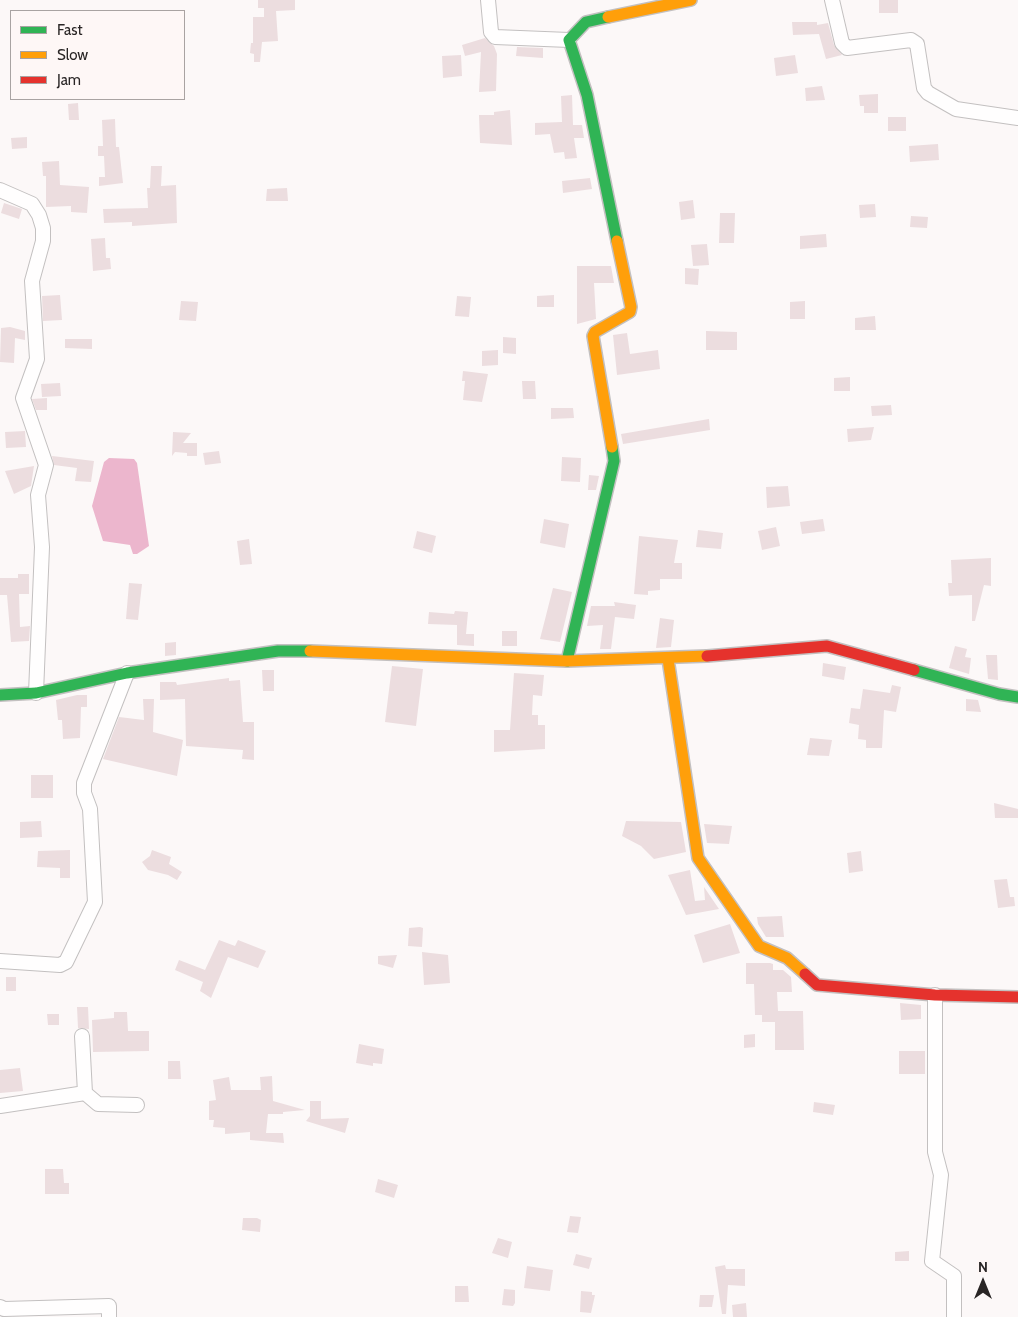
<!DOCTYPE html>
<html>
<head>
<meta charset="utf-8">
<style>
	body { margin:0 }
	#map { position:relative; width:1018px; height:1317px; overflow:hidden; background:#fcf8f8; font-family:Cabin,sans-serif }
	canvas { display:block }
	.legend { position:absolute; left:10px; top:10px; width:175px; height:90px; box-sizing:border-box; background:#fef7f6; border:1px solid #a9a3a2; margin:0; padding:6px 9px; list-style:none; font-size:15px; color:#292525 }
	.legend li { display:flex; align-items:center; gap:10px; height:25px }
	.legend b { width:25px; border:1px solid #a9a3a2 }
	.north { position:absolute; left:958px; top:1257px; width:50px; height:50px; -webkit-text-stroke:4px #fef7f6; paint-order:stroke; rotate:0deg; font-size:14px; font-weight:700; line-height:20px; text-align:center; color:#292525 }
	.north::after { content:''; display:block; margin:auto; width:18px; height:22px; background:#292525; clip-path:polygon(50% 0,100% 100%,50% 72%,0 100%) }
</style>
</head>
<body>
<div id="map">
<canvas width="1018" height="1317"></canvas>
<ul class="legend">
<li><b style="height:6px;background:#30b455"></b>Fast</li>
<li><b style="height:6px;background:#ff9f0a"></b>Slow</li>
<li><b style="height:6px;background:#e5322d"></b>Jam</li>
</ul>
<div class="north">N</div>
</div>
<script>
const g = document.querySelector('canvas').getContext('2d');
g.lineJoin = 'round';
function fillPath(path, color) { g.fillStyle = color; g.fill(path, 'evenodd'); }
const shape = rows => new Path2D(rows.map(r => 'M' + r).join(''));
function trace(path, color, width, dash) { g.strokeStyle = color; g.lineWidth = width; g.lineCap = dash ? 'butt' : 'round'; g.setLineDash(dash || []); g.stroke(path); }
fillPath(shape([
	[109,458,134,459,137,463,149,546,137,554,133,554,130,545,103,541,92,506,104,462]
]), '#ecb6cd');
fillPath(shape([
	[258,0,295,0,295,10,276,11,278,41,262,42,260,62,254,62,254,54,250,53,251,43,253,43,253,17,264,17,264,8,258,8],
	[879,0,898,0,898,13,879,13],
	[792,22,817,22,817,25,828,23,834,45,842,55,826,59,819,34,793,35],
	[485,38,494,46,497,54,496,91,479,92,481,52,465,56,462,45],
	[517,47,543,48,543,58,516,56],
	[461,55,462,76,443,78,442,56],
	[795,55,798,73,776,76,774,58],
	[822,86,825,100,806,101,805,88],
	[878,94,878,113,864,113,864,106,860,106,859,95],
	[572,95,573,125,582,125,584,138,574,138,577,158,565,159,564,152,554,153,550,134,535,135,535,123,562,122,561,96],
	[78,103,79,120,69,120,68,104],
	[510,110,512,145,480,143,479,115,494,115,494,112],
	[888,117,906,117,906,131,888,131],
	[115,119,116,147,119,147,123,183,99,186,99,177,105,177,104,156,98,156,98,146,103,146,102,120],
	[27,137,27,148,12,149,11,138],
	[938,144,939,160,910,162,909,146],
	[59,161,60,185,89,187,87,213,71,212,71,206,46,207,46,176,43,176,42,162],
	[151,166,162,166,161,186,176,185,177,223,132,226,132,222,104,223,103,209,148,208,147,188,150,188],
	[590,178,592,189,563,193,562,181],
	[287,188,288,201,266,201,267,189],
	[693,200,695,218,681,220,679,202],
	[4,203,22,209,19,219,1,213],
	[875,204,876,217,860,218,859,205],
	[720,213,735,213,734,243,719,243],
	[911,216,928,217,927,228,910,227],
	[826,234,827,247,800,249,800,236],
	[105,238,106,258,110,258,111,269,93,271,91,239],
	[707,244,709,265,693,266,691,245],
	[577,266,611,266,614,283,594,283,596,319,577,324],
	[685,268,699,269,698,285,685,284],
	[60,295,62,320,43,321,42,296],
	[554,295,554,307,537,307,537,296],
	[457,296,471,297,469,317,455,316],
	[181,301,198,302,196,321,179,320],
	[805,301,805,319,790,319,790,302],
	[875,316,876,330,855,330,855,318],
	[10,327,25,331,25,340,15,338,14,363,0,362,1,328],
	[706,331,737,332,737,350,706,350],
	[627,333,630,354,658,350,660,369,617,375,613,335],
	[503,337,516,338,516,354,503,353],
	[65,339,92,339,92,349,65,348],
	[498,350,498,365,482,366,482,351],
	[463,371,488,374,482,402,463,400,465,381,462,381],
	[850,377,850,391,834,391,834,378],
	[522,381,535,381,536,399,523,399],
	[60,383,61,396,42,397,41,384],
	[47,398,47,410,36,410,32,399],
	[891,405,892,415,872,416,871,406],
	[551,408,573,408,574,418,551,419],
	[709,419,710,430,623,444,621,434],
	[874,427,871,440,848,442,847,429],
	[25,431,26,447,6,448,5,432],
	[173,432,191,433,183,443,197,443,197,456,187,456,187,453,175,452,172,456],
	[219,451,221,463,205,465,203,453],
	[52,456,94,461,91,482,75,481,77,468,54,465],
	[562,457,581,458,580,482,561,481],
	[34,466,31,486,14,494,5,471],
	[589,475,599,476,596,490,588,490],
	[788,486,790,506,767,508,766,487],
	[544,519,569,524,565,548,540,543],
	[823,519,825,531,802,534,800,522],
	[776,527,780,546,762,550,758,531],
	[698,530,723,533,721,549,696,547],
	[417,531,436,536,432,553,413,548],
	[639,536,678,540,674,563,682,563,682,579,660,579,660,590,648,591,648,595,634,594],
	[249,539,252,564,240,565,237,541],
	[991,558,991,586,984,585,975,621,972,621,972,595,949,596,948,583,952,583,951,560],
	[18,574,29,574,29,594,19,594,20,627,30,626,29,641,11,642,7,595,0,595,0,578,18,578],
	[129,583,142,584,138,620,126,619],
	[553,588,572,592,560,642,540,639],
	[614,602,636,605,634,619,615,617,611,649,600,649,603,625,587,626,591,606,615,606],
	[455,611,468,612,466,634,474,634,474,646,457,645,457,625,428,624,429,612,454,614],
	[660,618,674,620,671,647,656,648],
	[502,631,517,631,517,646,502,646],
	[176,642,176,655,165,656,165,643],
	[955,646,967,649,965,657,971,658,969,674,949,668],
	[986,655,997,655,998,680,988,679],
	[823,663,846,667,844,680,822,676],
	[392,666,423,669,416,726,385,722],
	[262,670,274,670,274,691,263,691],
	[514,673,544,675,542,696,533,695,532,715,538,715,538,725,545,725,545,749,494,752,494,730,510,730],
	[229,678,229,681,240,680,243,722,254,722,254,760,242,759,243,750,186,746,185,699,160,700,160,682,176,682,177,685],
	[892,685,901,687,896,712,884,710,882,748,866,748,866,740,858,739,859,725,849,723,851,708,860,709,863,689,890,693],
	[77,695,87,695,87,707,81,707,80,738,63,739,62,720,58,720,56,700],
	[143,699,154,699,153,732,183,740,177,776,103,759,119,717,144,720],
	[966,699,978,700,981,712,966,711],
	[810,738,832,740,829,756,807,755],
	[31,775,53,775,53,798,31,798],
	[994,803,1018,809,1018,818,995,818],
	[41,821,42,837,20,838,20,822],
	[626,821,681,822,686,852,654,859,641,846,622,836],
	[704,824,732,826,729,844,707,843],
	[70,850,70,878,60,878,60,868,37,867,38,851],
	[152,850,171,857,169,864,182,872,177,880,168,875,148,870,142,862,150,856],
	[861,851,863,871,849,873,847,853],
	[690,870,695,901,705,900,704,887,719,909,686,915,668,875],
	[1007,879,1010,897,1014,897,1015,906,998,908,994,880],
	[782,916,784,937,766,937,758,924,757,917],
	[730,924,740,953,703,963,694,935],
	[420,927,423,928,422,947,408,946,409,928],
	[219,940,235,946,238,940,266,951,258,968,228,957,211,998,200,991,203,982,175,970,179,960,205,970],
	[422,952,448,955,450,983,424,985],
	[397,955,393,968,378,964,378,956],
	[746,963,770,963,773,964,773,970,783,970,791,977,792,992,777,992,778,1011,803,1011,804,1050,775,1050,775,1022,762,1022,762,1015,755,1015,754,984,746,984],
	[6,977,16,977,16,991,6,991],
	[900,1003,921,1005,921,1019,901,1020],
	[77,1007,88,1007,89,1029,78,1028],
	[114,1012,127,1012,128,1031,149,1031,149,1051,93,1052,92,1020,114,1018],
	[47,1014,59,1014,59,1025,48,1025],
	[755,1034,755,1047,744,1048,744,1035],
	[359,1044,384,1049,382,1064,373,1063,373,1066,356,1063],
	[899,1051,925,1051,925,1074,899,1074],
	[168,1061,180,1061,181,1079,168,1079],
	[20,1068,23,1091,0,1093,0,1070],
	[272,1076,273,1101,305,1110,283,1112,283,1114,268,1114,266,1133,283,1133,284,1143,250,1140,250,1132,225,1134,225,1128,213,1127,214,1120,209,1120,209,1101,216,1100,213,1080,229,1077,231,1090,261,1090,260,1077],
	[310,1101,321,1101,321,1119,349,1118,345,1133,306,1121,310,1116],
	[814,1102,835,1105,833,1115,813,1112],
	[45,1169,63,1169,64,1183,69,1183,69,1194,45,1194],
	[378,1179,398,1185,394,1198,375,1192],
	[570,1216,581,1217,578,1233,567,1232],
	[243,1218,257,1218,261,1220,260,1232,242,1230],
	[498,1238,512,1242,508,1258,492,1253],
	[909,1251,909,1261,895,1261,895,1252],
	[576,1254,592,1258,589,1269,573,1265],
	[725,1265,726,1269,745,1269,745,1286,728,1285,726,1314,722,1314,715,1267],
	[527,1266,553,1270,550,1291,524,1288],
	[455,1286,468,1286,469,1302,455,1302],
	[504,1289,515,1290,515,1303,513,1306,502,1305],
	[581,1291,592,1292,592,1295,595,1295,591,1313,580,1312],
	[700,1295,714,1295,712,1307,699,1307],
	[746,1303,747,1317,733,1317,732,1305]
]), '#ecdddf');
const street = shape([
	[488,0,491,32,495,37,569,40],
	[832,0,842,43,847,48,911,40,917,44,924,88,928,93,956,109,1018,118],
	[0,190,32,204,39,215,43,228,43,241,32,281,37,359,23,398,46,465,38,495,42,547,36,693],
	[0,961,60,965,66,962,95,902,90,809,84,793,84,783,127,673],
	[935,995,935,1152,941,1175,932,1261,954,1276,954,1317],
	[82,1036,85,1093,98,1104,137,1105],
	[0,1106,85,1093],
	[0,1307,4,1309,109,1306,109,1317]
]);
const fast = shape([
	[608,17,586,22,569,40,587,95,617,241],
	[567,661,614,461,612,447],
	[914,670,999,694,1018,697],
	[0,695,36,693,127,673,278,651,310,651]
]);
const slow = shape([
	[608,17,691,0],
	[612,447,593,336,595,332,630,312,631,307,617,241],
	[310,651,567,661,707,656],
	[668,659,698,858,759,946,787,958,805,974]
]);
const jam = shape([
	[707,656,827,646,914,670],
	[805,974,817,985,935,995,1018,997]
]);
trace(street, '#c3c0c0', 16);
trace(fast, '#c3c0c0', 14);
trace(slow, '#c3c0c0', 14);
trace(jam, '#c3c0c0', 14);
trace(street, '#fffefe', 14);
trace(fast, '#30b455', 11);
trace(slow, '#ff9f0a', 11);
trace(jam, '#e5322d', 11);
</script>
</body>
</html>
